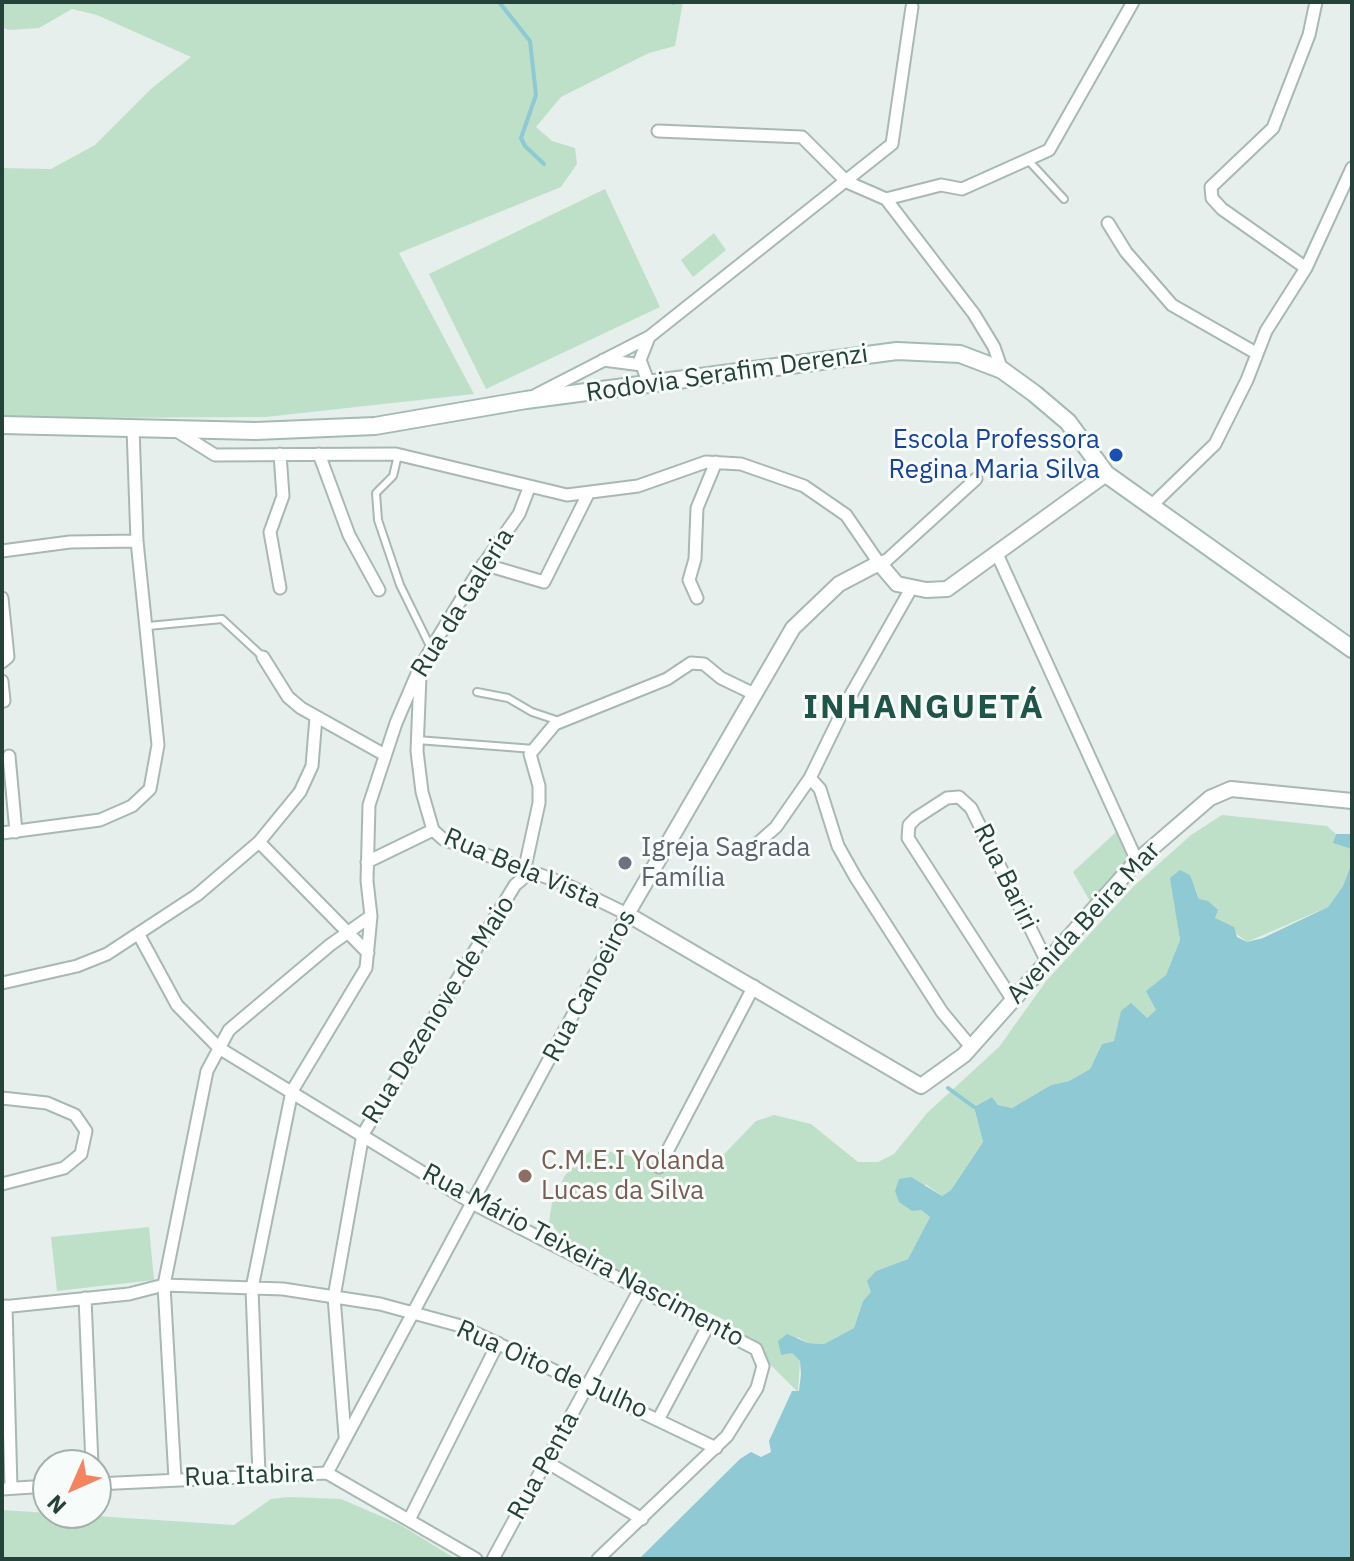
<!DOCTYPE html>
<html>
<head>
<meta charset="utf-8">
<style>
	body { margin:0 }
	#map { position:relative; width:1354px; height:1561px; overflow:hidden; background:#e6efeb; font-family:"IBM Plex Sans",sans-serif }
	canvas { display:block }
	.frame { position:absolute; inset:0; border:4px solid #24423a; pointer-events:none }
	.north { position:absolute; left:32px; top:1449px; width:80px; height:80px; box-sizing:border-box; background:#f7fbf9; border:2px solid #a3b1ad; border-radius:50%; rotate:225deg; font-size:22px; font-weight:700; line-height:32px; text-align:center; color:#24423a }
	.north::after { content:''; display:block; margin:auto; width:28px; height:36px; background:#f4845f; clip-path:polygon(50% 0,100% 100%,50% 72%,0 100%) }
</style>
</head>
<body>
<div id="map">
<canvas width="1354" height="1561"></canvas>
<div class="frame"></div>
<div class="north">N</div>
</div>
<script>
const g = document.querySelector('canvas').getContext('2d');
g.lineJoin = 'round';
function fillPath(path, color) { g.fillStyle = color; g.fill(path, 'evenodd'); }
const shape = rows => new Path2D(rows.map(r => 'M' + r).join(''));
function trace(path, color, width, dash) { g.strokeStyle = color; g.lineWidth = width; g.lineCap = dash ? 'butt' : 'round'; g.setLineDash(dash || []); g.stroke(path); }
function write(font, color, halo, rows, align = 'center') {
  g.font = font + ' "IBM Plex Sans",sans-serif'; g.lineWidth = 6; g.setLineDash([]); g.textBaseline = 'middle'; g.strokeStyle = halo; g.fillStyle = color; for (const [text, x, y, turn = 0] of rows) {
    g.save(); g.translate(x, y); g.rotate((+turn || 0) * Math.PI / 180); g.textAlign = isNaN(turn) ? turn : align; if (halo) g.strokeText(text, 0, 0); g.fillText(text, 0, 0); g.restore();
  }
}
fillPath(shape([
	[2,2,683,2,675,46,649,53,561,97,536,127,552,141,575,148,577,164,561,187,399,253,474,394,266,417,55,418,2,417,2,168,51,169,95,145,152,88,191,57,97,15,72,9,39,28,9,30,2,27],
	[605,189,660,307,486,389,429,274],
	[714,233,726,250,693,277,681,260],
	[1222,815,1327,826,1336,834,1334,843,1351,849,1352,862,1343,886,1328,907,1247,942,1215,918,1199,899,1195,887,1171,878,1180,940,1166,975,1147,991,1157,1010,1147,1018,1119,1025,1114,1041,1102,1044,1090,1069,1069,1081,1051,1085,1012,1108,998,1105,992,1097,974,1107,983,1142,951,1190,942,1196,925,1184,921,1210,930,1217,908,1259,876,1271,872,1292,863,1301,854,1328,824,1344,808,1343,797,1337,792,1353,800,1361,798,1392,725,1320,576,1252,549,1222,552,1202,565,1175,593,1148,706,1173,756,1121,774,1115,811,1124,858,1162,878,1162,894,1154,927,1113,999,1047,1047,980,1134,886,1191,835],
	[1116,832,1130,859,1091,903,1073,872],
	[149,1227,154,1280,57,1291,51,1237],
	[289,1497,341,1499,399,1524,456,1559,2,1559,2,1510,234,1525,271,1499]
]), '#bfe0c8');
fillPath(shape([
	[1336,834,1352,834,1352,1559,639,1559,740,1459,751,1452,761,1457,771,1452,769,1441,792,1391,799,1391,801,1374,800,1361,792,1353,781,1355,778,1341,787,1334,808,1343,824,1344,854,1328,863,1301,871,1292,867,1281,876,1271,908,1259,930,1217,921,1210,912,1211,899,1202,895,1191,899,1179,911,1177,942,1196,951,1190,983,1142,974,1107,992,1097,998,1105,1012,1108,1051,1085,1069,1081,1090,1069,1102,1044,1114,1041,1121,1011,1131,1003,1147,1018,1156,1010,1146,991,1166,975,1180,940,1170,878,1180,870,1190,875,1199,899,1208,901,1218,910,1215,918,1234,927,1237,937,1247,942,1263,938,1328,907,1343,886,1352,862,1351,849,1333,843]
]), '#8ec9d4');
trace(shape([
	[499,2,530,41,536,95,521,138,525,146,544,164],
	[673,3,673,2],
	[948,1088,974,1107]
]), '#8ec9d4', 4);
const service = shape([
	[1028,160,1064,199],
	[398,455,393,476,376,493,378,520,400,585,431,648],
	[148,626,222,619,263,657],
	[477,692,508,698,532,712,559,721],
	[417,740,534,749]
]);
const minor = shape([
	[658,131,802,137,847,182,886,199,974,314,994,347,1002,370],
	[886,199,941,185,962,189,1049,150,1133,2],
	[1108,223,1126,252,1172,305,1256,353],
	[1306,268,1222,209,1212,198,1211,187,1273,128,1309,35,1316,2],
	[603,360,642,365],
	[649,384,640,360,649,337,892,144,912,7],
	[536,395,649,337],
	[175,430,215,455,396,454,567,495,638,486,706,462,741,464,804,486,846,515,879,563,887,560,976,479],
	[319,454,349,535,379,590],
	[1150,507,1215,444,1247,380,1266,331,1306,268,1352,168],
	[2,551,70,542,137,541],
	[997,554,1137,861],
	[483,564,544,582,588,494],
	[280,588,270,532,283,496,280,454],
	[2,598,8,657,2,662],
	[697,598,689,580,695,559,697,508,716,462],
	[263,657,288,697,301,708,385,755],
	[2,681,4,701],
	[9,756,16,832],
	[810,778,820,789,838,846,856,878,942,1012,971,1047],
	[2,833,100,820,132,806,150,789,158,745,137,541,133,428],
	[259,842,368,953],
	[750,850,776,827,810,778,849,698,912,587],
	[367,862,433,830],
	[524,872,539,803,539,786,530,754,555,724,667,679,691,663,704,664,721,678,752,693],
	[139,935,177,1005,219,1048,474,1204,756,1349,763,1366,757,1388,727,1436,598,1559],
	[2,983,77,966,107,954,197,895,259,842,300,792,312,766,316,717],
	[1012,999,908,838,909,825,916,818,947,798,959,797,971,808,1046,960],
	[2,1098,47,1103,75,1115,86,1131,81,1154,64,1168,2,1184],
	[659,1167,754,986],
	[85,1298,92,1465],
	[6,1306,11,1488],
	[2,1307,129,1294,164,1285,283,1289,380,1304,461,1326,716,1448],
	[659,1418,709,1324],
	[345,1436,334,1297,363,1134,515,885,529,873],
	[545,1461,642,1519],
	[327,1473,627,914,565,884,443,839,433,830,422,792,417,751,420,676],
	[259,1475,252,1288,292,1091,366,968,371,916,367,881,369,805,396,723,420,667,478,572,519,514,529,488],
	[175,1479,164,1285,207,1071,229,1030,330,945,371,916],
	[96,1484,327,1473,476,1559],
	[2,1489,48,1486],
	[409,1520,498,1343],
	[493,1559,640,1289]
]);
const tertiary = shape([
	[1106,474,947,589,926,590,897,584,879,563,839,584,793,628,627,914,921,1086,964,1055,1137,861,1210,798,1231,789,1352,801]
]);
const secondary = shape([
	[2,425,256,431,375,426,526,400,897,351,960,354,1002,370,1035,394,1068,422,1106,474,1352,649]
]);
trace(service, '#a8b8b2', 10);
trace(minor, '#a8b8b2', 15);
trace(tertiary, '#a8b8b2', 18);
trace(secondary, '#a4bbb3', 20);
trace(service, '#fff', 6);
trace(minor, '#fff', 11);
trace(tertiary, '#fff', 14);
trace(secondary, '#fff', 16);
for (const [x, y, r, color] of [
	[1116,455,8,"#1a4fb4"],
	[625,863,8,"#6b7280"],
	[525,1176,8,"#8d6e63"]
]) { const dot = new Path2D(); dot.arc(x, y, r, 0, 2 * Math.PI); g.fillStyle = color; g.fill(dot); trace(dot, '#f7fbf9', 3); }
write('26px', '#24423a', '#f7fbf9', [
	["Rodovia Serafim Derenzi",727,374,-8],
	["Rua da Galeria",463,603,-58],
	["Rua Bela Vista",522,869,23],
	["Rua Bariri",1005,877,64],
	["Avenida Beira Mar",1084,923,-47],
	["Rua Canoeiros",590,986,-62],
	["Rua Dezenove de Maio",439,1010,-58],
	["Rua Mário Teixeira Nascimento",583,1256,28],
	["Rua Oito de Julho",552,1370,24],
	["Rua Penta",544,1466,-61],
	["Rua Itabira",249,1476,-2]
]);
write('26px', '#164399', '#f7fbf9', [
	["Escola Professora",1100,440],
	["Regina Maria Silva",1100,470]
], 'right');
write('26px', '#5b616d', '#f7fbf9', [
	["Igreja Sagrada",641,848],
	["Família",641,878]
], 'left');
write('26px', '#785e54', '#f7fbf9', [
	["C.M.E.I Yolanda",541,1161],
	["Lucas da Silva",541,1191]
], 'left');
g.letterSpacing = '2px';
write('bold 34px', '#1f5548', '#f7fbf9', [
	["INHANGUETÁ",924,708]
]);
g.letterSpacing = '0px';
</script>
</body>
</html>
